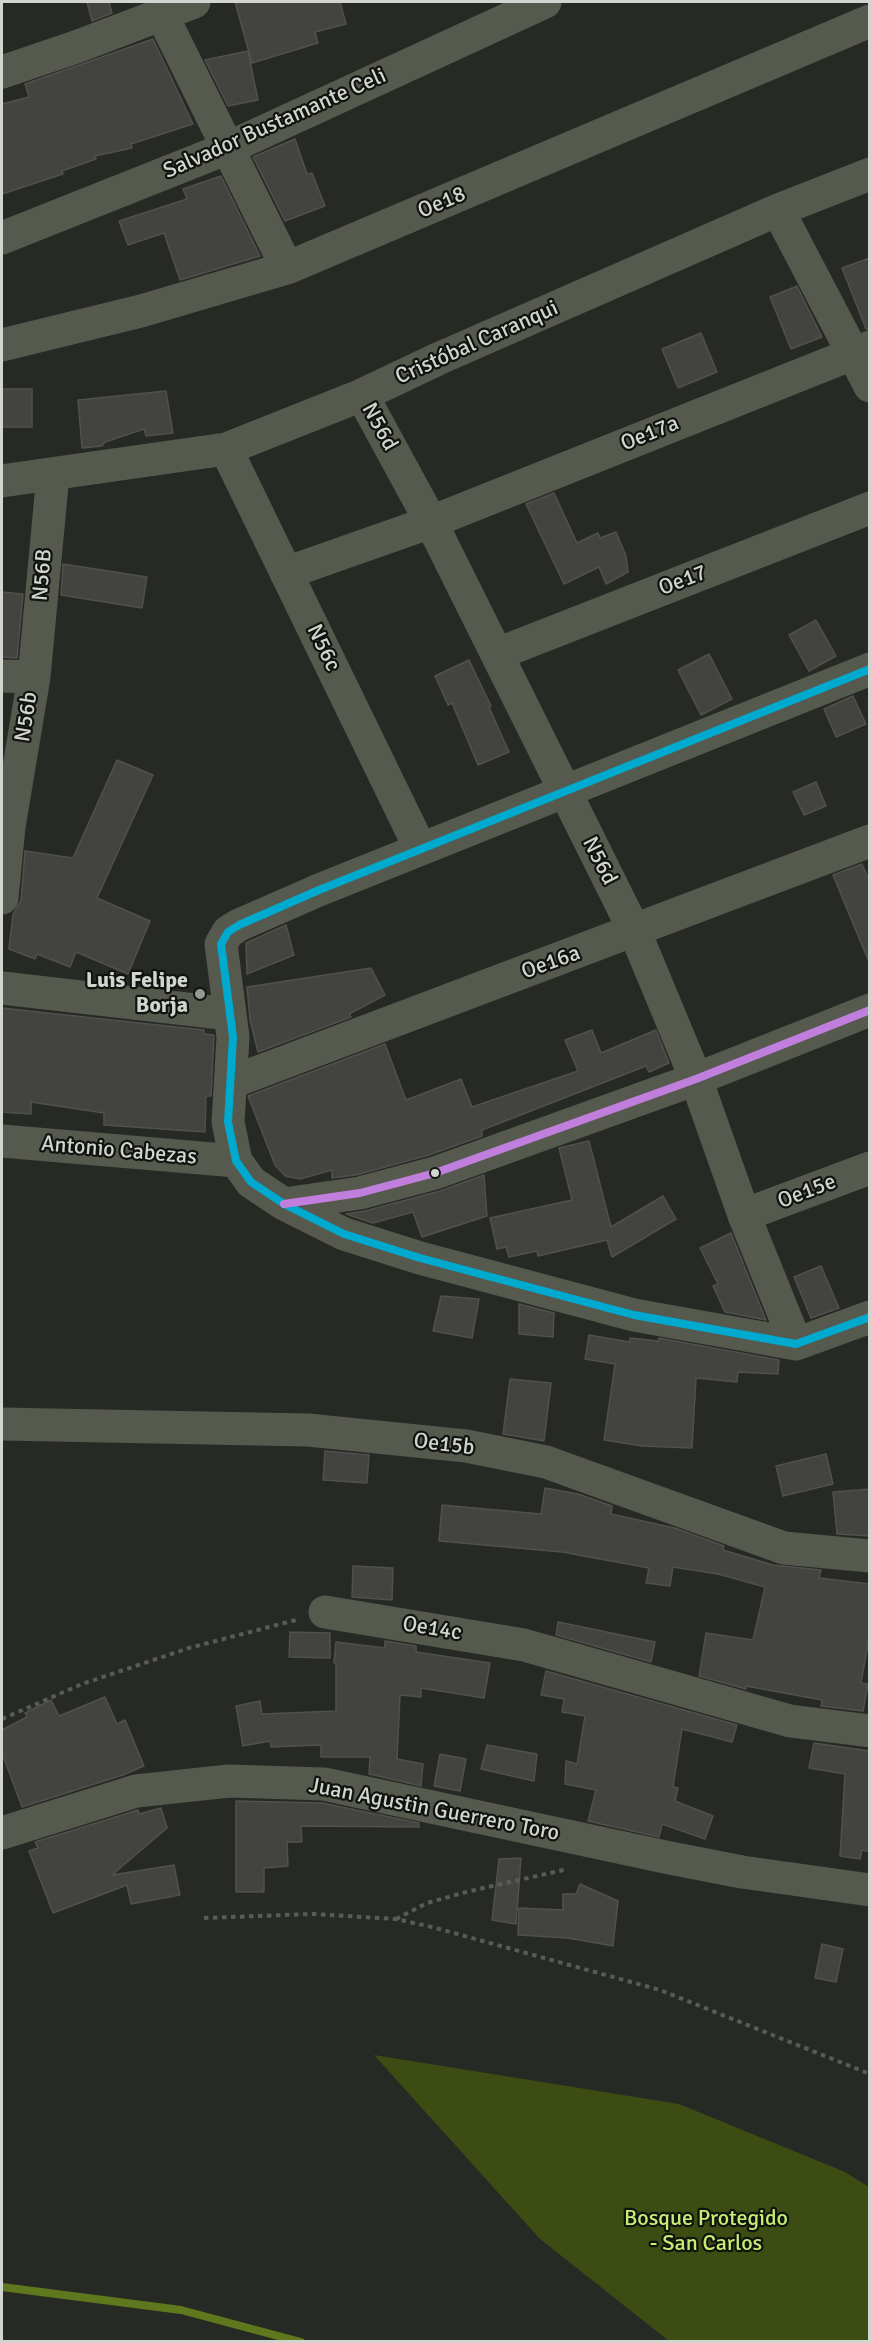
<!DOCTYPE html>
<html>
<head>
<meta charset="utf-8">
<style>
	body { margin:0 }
	#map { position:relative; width:871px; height:2343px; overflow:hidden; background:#272924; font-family:Signika,sans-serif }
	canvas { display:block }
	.frame { position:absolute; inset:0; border:3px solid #d2d5cf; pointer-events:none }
</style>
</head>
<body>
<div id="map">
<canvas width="871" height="2343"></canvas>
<div class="frame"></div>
</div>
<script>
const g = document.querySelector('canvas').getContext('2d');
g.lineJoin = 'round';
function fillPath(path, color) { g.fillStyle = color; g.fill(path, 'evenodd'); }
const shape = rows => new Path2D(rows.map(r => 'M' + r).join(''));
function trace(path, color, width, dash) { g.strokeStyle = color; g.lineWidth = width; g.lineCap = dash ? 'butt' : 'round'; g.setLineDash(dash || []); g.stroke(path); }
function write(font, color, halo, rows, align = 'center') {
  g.font = font + ' Signika,sans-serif'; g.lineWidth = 4.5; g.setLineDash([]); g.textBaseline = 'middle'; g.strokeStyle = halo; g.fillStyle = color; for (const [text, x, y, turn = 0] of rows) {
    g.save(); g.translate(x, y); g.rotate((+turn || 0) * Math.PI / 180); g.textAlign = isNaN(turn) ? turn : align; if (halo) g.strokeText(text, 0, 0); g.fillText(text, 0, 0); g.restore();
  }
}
fillPath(shape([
	[374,2055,679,2104,845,2172,869,2187,869,2341,669,2341,540,2239]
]), '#3d4c13');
trace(shape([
	[2,2287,181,2310,301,2342]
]), '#5f781d', 8);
const building = shape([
	[87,2,109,2,112,13,92,21,87,2],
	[235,2,340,2,346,24,315,32,318,43,252,63,235,2],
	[153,39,193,124,131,144,132,148,95,156,96,159,62,171,63,174,2,194,2,104,29,97,25,84,153,39],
	[248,51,258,100,228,106,205,60,248,51],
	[295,139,307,174,312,173,325,206,285,221,253,157,295,139],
	[221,176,260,256,180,280,164,233,128,245,119,221,187,199,183,189,221,176],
	[870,258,870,329,866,329,842,268,870,258],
	[797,286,822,337,791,349,770,297,797,286],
	[701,333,717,372,678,388,662,349,701,333],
	[2,389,32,389,32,427,2,427,2,389],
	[166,391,173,433,146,436,144,429,105,442,102,446,82,448,78,400,166,391],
	[554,493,577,543,598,533,600,538,616,532,626,556,628,572,606,584,599,567,564,584,526,504,554,493],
	[63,564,147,577,142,608,61,595,63,564],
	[2,592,23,594,17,658,2,657,2,592],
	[816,620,836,656,809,671,789,635,816,620],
	[709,654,732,699,701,715,678,670,709,654],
	[469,660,491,706,489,707,509,752,478,765,452,703,448,705,435,676,469,660],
	[853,696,866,724,836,737,824,709,853,696],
	[117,760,153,775,97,898,150,921,128,974,76,952,70,967,37,954,35,959,9,949,13,914,21,900,25,851,73,858,117,760],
	[816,782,826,806,804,815,793,792,816,782],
	[862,864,870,882,869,962,833,875,862,864],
	[286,925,294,955,247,974,246,943,286,925],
	[371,968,385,995,349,1014,351,1017,258,1052,250,1020,247,987,371,968],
	[2,1008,204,1030,204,1034,214,1035,211,1096,206,1096,205,1132,104,1125,104,1113,31,1102,31,1114,2,1112,2,1008],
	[592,1030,601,1053,656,1030,669,1063,649,1072,646,1066,482,1130,482,1136,429,1155,356,1175,332,1178,332,1170,300,1179,285,1176,275,1165,248,1096,385,1044,406,1100,461,1079,472,1107,578,1071,565,1040,592,1030],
	[589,1141,611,1227,663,1196,676,1219,612,1257,607,1240,538,1256,537,1251,509,1257,506,1247,497,1249,490,1218,572,1200,559,1148,589,1141],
	[484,1175,487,1216,422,1237,413,1212,373,1223,346,1214,365,1211,440,1191,484,1175],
	[731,1233,766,1320,725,1312,713,1286,718,1284,700,1248,731,1233],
	[821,1266,839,1308,811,1318,794,1277,821,1266],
	[441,1296,479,1299,472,1338,433,1331,441,1296],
	[519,1304,554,1313,553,1337,519,1334,519,1304],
	[589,1335,630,1342,630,1338,658,1341,659,1338,779,1360,778,1374,738,1372,737,1382,696,1378,692,1448,642,1446,604,1440,615,1364,585,1359,589,1335],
	[510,1379,551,1383,544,1441,503,1434,510,1379],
	[325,1451,369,1455,367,1483,323,1480,325,1451],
	[826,1454,833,1484,783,1496,776,1466,826,1454],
	[545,1488,578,1494,612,1506,611,1514,675,1528,724,1546,723,1550,773,1565,821,1570,819,1578,870,1584,870,1632,861,1683,868,1684,863,1711,821,1706,822,1700,746,1686,746,1689,699,1676,706,1633,753,1640,765,1587,718,1574,673,1567,670,1586,646,1583,649,1568,562,1552,439,1541,442,1505,541,1514,545,1488],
	[870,1489,870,1536,837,1534,833,1492,870,1489],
	[353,1566,393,1568,392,1600,352,1597,353,1566],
	[558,1622,655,1642,651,1662,556,1635,558,1622],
	[290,1632,330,1633,330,1658,289,1657,290,1632],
	[385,1641,416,1646,416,1652,490,1663,484,1698,421,1688,421,1697,400,1695,397,1759,423,1764,421,1786,369,1774,370,1757,321,1757,321,1745,271,1747,270,1741,243,1746,236,1706,260,1701,262,1714,336,1711,336,1663,334,1663,336,1642,385,1648,385,1641],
	[546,1671,737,1725,732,1742,682,1729,673,1787,678,1788,675,1801,713,1816,705,1839,662,1824,659,1837,588,1821,596,1790,565,1784,566,1761,577,1764,585,1716,562,1712,564,1699,541,1695,546,1671],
	[105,1697,117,1724,125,1720,144,1766,123,1775,22,1807,2,1753,2,1730,27,1717,25,1713,51,1700,59,1716,105,1697],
	[814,1743,870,1751,870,1852,862,1850,860,1859,840,1856,845,1774,809,1768,814,1743],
	[487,1745,537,1754,534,1781,481,1769,487,1745],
	[440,1754,466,1759,460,1791,434,1786,440,1754],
	[236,1801,322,1803,419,1823,419,1827,301,1826,302,1842,287,1842,288,1866,264,1868,264,1892,236,1892,236,1801],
	[161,1808,167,1828,112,1875,174,1865,180,1895,131,1904,127,1885,53,1913,29,1851,38,1848,35,1842,138,1810,139,1814,161,1808],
	[521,1858,516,1924,492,1920,499,1859,521,1858],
	[580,1884,618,1901,613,1946,568,1938,518,1935,519,1908,563,1910,563,1894,576,1894,580,1884],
	[822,1944,843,1949,836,1982,815,1978,822,1944]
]);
fillPath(building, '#434440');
trace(building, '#4f514d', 1.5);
trace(shape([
	[2,1719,82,1684,189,1648,296,1620],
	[204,1918,313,1914,396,1919,432,1927,660,1990,870,2074],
	[396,1919,427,1903,470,1891,568,1869]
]), '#595c54', 4, [4.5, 4.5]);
trace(shape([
	[162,15,287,268],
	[2,72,76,47,194,2],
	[778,210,870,386],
	[2,238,228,148,545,2],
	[2,345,141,311,287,268,870,21],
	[362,395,431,522,635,932,696,1079,744,1215,796,1344],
	[226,449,420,848],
	[2,481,226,449,362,395,440,358,778,210,870,174],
	[286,573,431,522,870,347],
	[497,654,870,508],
	[870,669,319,890,239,925,228,932,221,944,233,1037,228,1122,236,1161,251,1182,284,1204,344,1234,420,1258,634,1315,796,1344,870,1317],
	[2,676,34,677],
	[2,898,9,827,34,677,53,474],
	[2,988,230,1014],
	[232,1082,870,841],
	[2,1141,236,1161],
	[284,1204,360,1193,435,1173,696,1079,870,1010],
	[744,1215,870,1168],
	[2,1424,308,1430,466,1446,546,1462,784,1548,870,1556],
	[325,1612,524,1645,790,1721,870,1731],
	[2,1833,136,1791,229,1781,324,1784,670,1858,742,1872,870,1890]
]), '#56594e', 33);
trace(shape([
	[870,669,319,890,239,925,228,932,221,944,233,1037,228,1122,236,1161,251,1182,284,1204,344,1234,420,1258,634,1315,796,1344,870,1317]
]), '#00a9ce', 8);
trace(shape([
	[284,1204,360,1193,435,1173,696,1079,870,1010]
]), '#c07fdc', 8);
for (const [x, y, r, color] of [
	[200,994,6,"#969993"],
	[435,1173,5,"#d2d5cf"]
]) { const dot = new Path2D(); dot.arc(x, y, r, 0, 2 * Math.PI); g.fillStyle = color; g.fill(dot); trace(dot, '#11130f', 2); }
write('22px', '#d2d5cf', '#11130f', [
	["Salvador Bustamante Celi",275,124,-24],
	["Oe18",442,203,-23],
	["Cristóbal Caranqui",477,343,-24],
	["N56d",379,427,61],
	["Oe17a",650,434,-22],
	["N56B",43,575,-85],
	["Oe17",683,581,-21],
	["N56c",323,648,64],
	["N56b",27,717,-81],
	["N56d",599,861,63],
	["Oe16a",551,963,-20],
	["Antonio Cabezas",119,1151,5],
	["Oe15e",807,1192,-21],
	["Oe15b",444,1445,7],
	["Oe14c",432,1629,9],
	["Juan Agustin Guerrero Toro",434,1810,11]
]);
write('bold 22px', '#d2d5cf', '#11130f', [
	["Luis Felipe",188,981],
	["Borja",188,1006]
], 'right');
write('22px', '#c6ed72', '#11130f', [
	["Bosque Protegido",706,2219],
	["- San Carlos",706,2244]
]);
</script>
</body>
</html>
